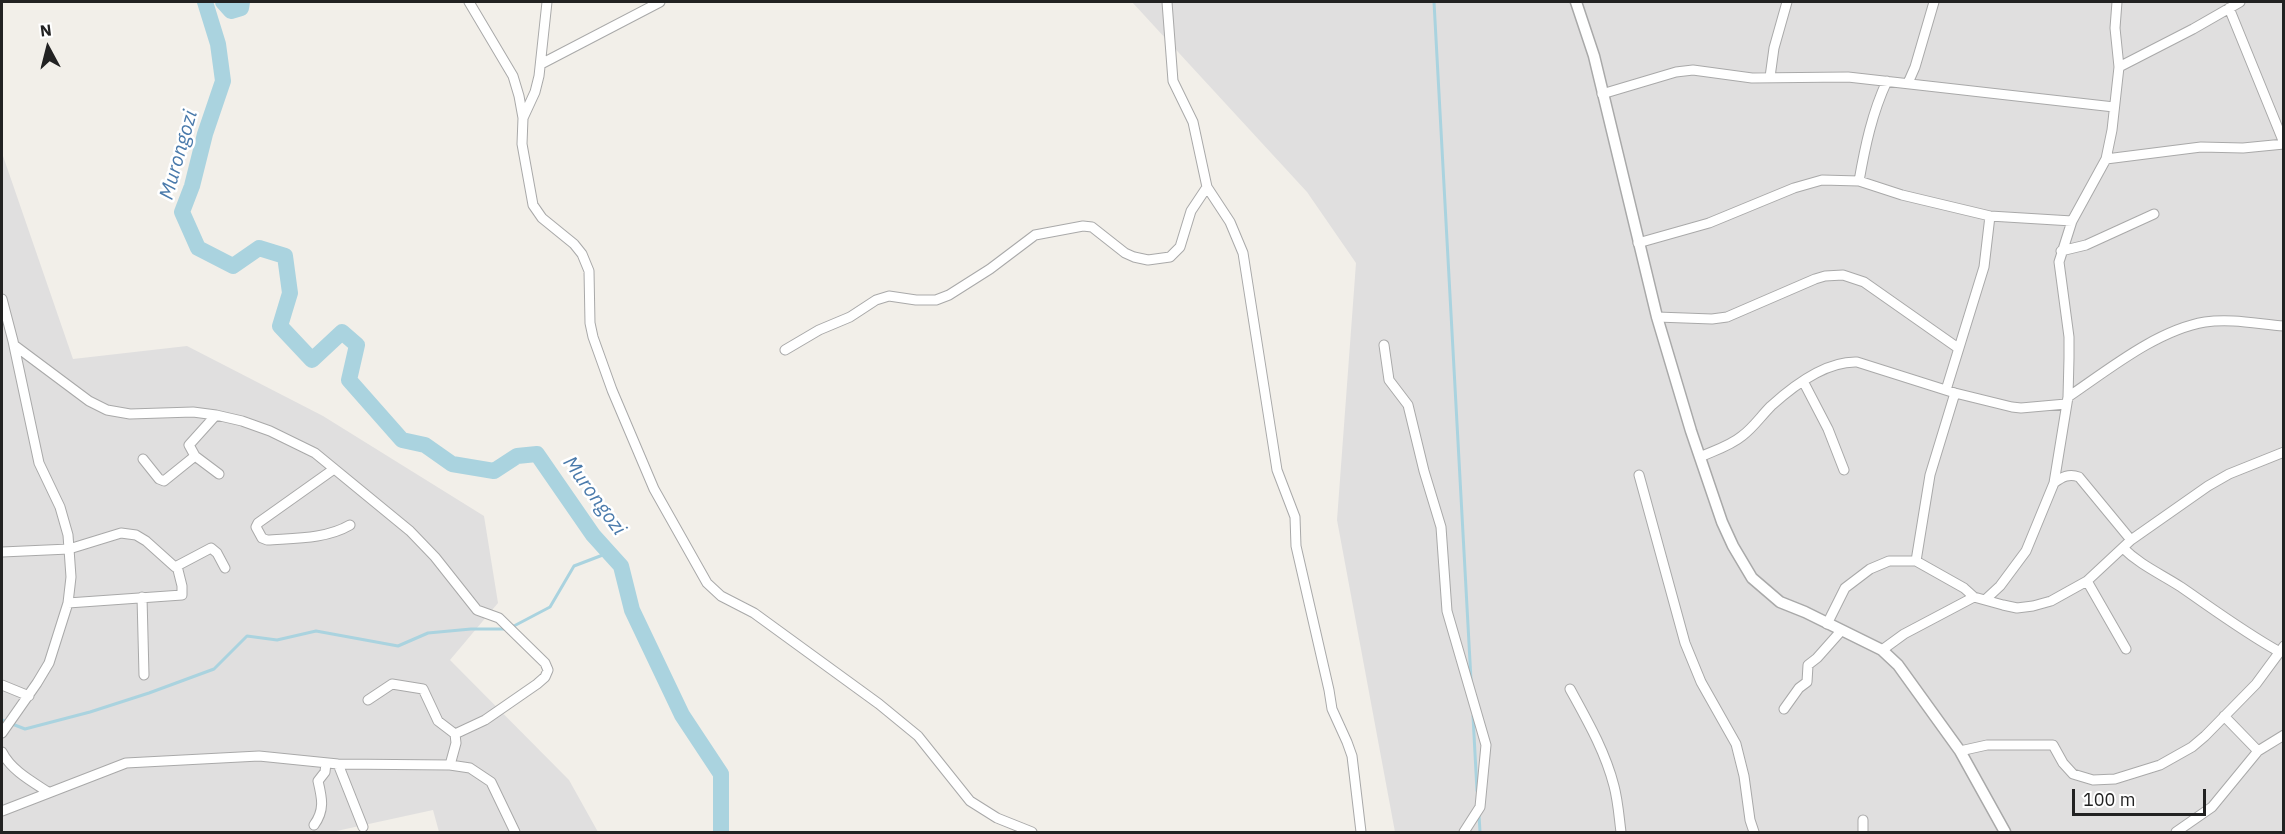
<!DOCTYPE html>
<style>
body{margin:0}
#map{position:relative;width:2285px;height:834px;overflow:hidden;background:#f2efe9;font-family:"IBM Plex Sans",sans-serif}
canvas{display:block}
.frame{position:absolute;inset:0;border:3px solid #222;pointer-events:none}
.north{position:absolute;left:18px;top:18px;width:60px;height:60px;-webkit-text-stroke:4px #fff;paint-order:stroke;rotate:353deg;font-size:16px;font-weight:700;line-height:24px;text-align:center;color:#222}
.north::after{content:'';display:block;margin:auto;width:21px;height:27px;background:#222;clip-path:polygon(50% 0,100% 100%,50% 72%,0 100%)}
.scale{position:absolute;left:2072px;top:789px;width:134px;height:27px;box-sizing:border-box;border:3px solid #222;border-top:0;padding-left:8px;font-size:18px;line-height:21px;white-space:nowrap;color:#222;-webkit-text-stroke:4px #fff;paint-order:stroke}
</style>
<div id="map">
<canvas width="2285" height="834"></canvas>
<div class="frame"></div>
<div class="north">N</div>
<div class="scale">100 m</div>
</div>
<script>
const g = document.querySelector('canvas').getContext('2d');
g.lineJoin = 'round';
function paint(path, color) { g.fillStyle = color; g.fill(path, 'evenodd'); }
function strokePath(path, color, width, dash) { g.strokeStyle = color; g.lineWidth = width; g.lineCap = dash ? 'butt' : 'round'; g.setLineDash(dash || []); g.stroke(path); }
function label(font, color, halo, rows, align = 'center') {
  g.font = font + ' "IBM Plex Sans",sans-serif'; g.lineWidth = 5; g.setLineDash([]); g.textBaseline = 'middle'; g.strokeStyle = halo; g.fillStyle = color; for (const [text, x, y, turn = 0] of rows) {
    g.save(); g.translate(x, y); g.rotate((+turn || 0) * Math.PI / 180); g.textAlign = isNaN(turn) ? turn : align; if (halo) g.strokeText(text, 0, 0); g.fillText(text, 0, 0); g.restore();
  }
}
paint(new Path2D(`
 M 1132,2 L 2283,2 L 2283,832 L 1395,832 L 1337,520 L 1356,263 L 1307,192 Z
 M 2,153 L 73,359 L 187,346 L 323,416 L 484,516 L 498,603 L 450,660 L 569,780 L 598,832 L 439,832 L 433,810 L 332,832 L 2,832 Z`), '#e0dfdf');
strokePath(new Path2D(`
 M 1434,2 L 1471,680
 M 512,627 L 550,607 L 574,566 L 608,553
 M 1473,716 L 1477,791
 M 2,720 L 25,729 L 90,712 L 149,693 L 214,669 L 247,636 L 277,640 L 316,631 L 398,646 L 428,633 L 471,629 L 506,629
 M 1479,815 L 1480,832`), '#aad3df', 3);
strokePath(new Path2D(`
 M 205,2 L 218,44 L 223,81 L 205,134 L 192,186 L 182,212 L 198,248 L 233,266 L 259,248 L 285,256 L 290,293 L 280,326 L 312,360 L 342,332 L 357,345 L 349,380 L 402,440 L 425,445 L 452,464 L 494,471 L 517,456 L 537,454 L 593,535 L 621,566 L 632,610 L 682,715 L 721,774 L 721,832
 M 223,2 L 231,11 L 241,8 L 242,2`), '#aad3df', 16);
const minor = new Path2D(`
 M 469,2 L 513,76 L 519,96 L 523,118 L 522,144 L 533,205 L 542,218 L 574,244 L 582,254 L 589,271 L 590,323 L 593,337 L 612,390 L 654,489 L 707,583 L 721,596 L 754,613 L 879,704 L 918,736 L 970,801 L 997,818 L 1032,832
 M 1167,2 L 1173,81 L 1193,122 L 1207,187 L 1230,222 L 1243,253 L 1277,470 L 1295,517 L 1296,546 L 1329,690 L 1332,709 L 1347,742 L 1352,756 L 1361,832
 M 2229,8 L 2284,143
 M 541,64 L 660,2
 M 2119,67 L 2193,29 L 2240,2
 M 1770,77 L 1774,48 L 1787,2
 M 1908,83 L 1915,67 L 1934,2
 M 1602,94 L 1676,72 L 1693,70 L 1752,78 L 1848,77 L 2114,107
 M 523,118 L 535,92 L 539,76 L 547,2
 M 2106,159 L 2201,147 L 2243,148 L 2284,144
 M 1859,181 C 1865,147 1872,113 1887,81
 M 1638,243 L 1709,223 L 1794,188 L 1822,180 L 1859,181 L 1902,195 L 1990,216 L 2072,221
 M 2061,251 L 2086,245 L 2154,214
 M 2,299 L 13,341 L 39,463 L 60,507 L 68,535 L 71,577 L 68,603 L 49,663 L 37,683 L 2,733
 M 1657,317 L 1712,319 L 1727,317 L 1815,279 L 1825,276 L 1843,275 L 1864,282 L 1958,348
 M 14,345 L 89,401 L 107,410 L 130,414 L 193,412 L 216,415 L 242,421 L 270,431 L 315,453 L 410,531 L 435,557 L 477,610 L 499,618 L 545,663 L 548,670 L 545,677 L 537,684 L 485,720 L 455,734 L 456,743 L 450,765
 M 1384,345 L 1389,380 L 1408,405 L 1424,471 L 1441,527 L 1447,611 L 1486,745 L 1480,807 L 1464,832
 M 785,350 L 819,330 L 850,317 L 876,300 L 889,296 L 916,300 L 936,300 L 949,295 L 990,269 L 1035,235 L 1083,226 L 1092,227 L 1125,253 L 1134,257 L 1148,260 L 1170,257 L 1180,247 L 1191,211 L 1207,187
 M 1803,381 L 1828,429 L 1844,470
 M 1946,390 L 1984,267 L 1990,216
 M 2068,397 C 2108,370 2157,330 2205,322 C 2231,318 2258,324 2284,326
 M 216,415 L 189,445 L 195,456 L 219,474
 M 1700,457 C 1713,451 1730,446 1742,436 C 1753,428 1761,416 1771,406 C 1793,386 1826,361 1857,362 L 1955,393 L 2012,407 L 2021,408 L 2066,404
 M 143,459 L 159,479 L 164,481 L 195,456
 M 334,469 L 258,523 L 256,527 L 262,538 L 267,540 C 295,538 326,539 350,525
 M 1639,475 L 1685,643 L 1701,682 L 1736,744 L 1744,776 L 1750,820 L 1754,832
 M 2054,483 C 2062,477 2069,473 2079,477 L 2131,540
 M 2123,548 C 2140,565 2161,574 2181,587 C 2213,609 2244,632 2278,651
 M 2,552 L 69,549 L 121,533 L 136,535 L 146,541 L 175,567 L 211,548 L 217,553 L 225,568
 M 1916,561 L 1930,475 L 1955,393
 M 2087,581 L 2126,649
 M 142,597 L 144,675
 M 1986,599 L 2000,586 L 2026,551 L 2054,483 L 2068,397 L 2069,358 L 2069,337 L 2059,262 L 2072,221 L 2106,159 L 2112,130 L 2119,67 L 2115,28 L 2117,2
 M 68,603 L 182,595 L 182,586 L 177,566
 M 1827,624 L 1845,588 L 1870,569 L 1889,561 L 1916,561 L 1964,588 L 1974,597 L 2003,605 L 2017,608 L 2033,606 L 2051,601 L 2087,581 L 2131,540 L 2208,486 L 2229,474 L 2284,452
 M 1882,650 L 1904,634 L 1974,597
 M 2,685 L 29,696
 M 1570,689 C 1587,720 1605,751 1614,786 C 1618,801 1619,817 1621,832
 M 368,700 L 392,684 L 423,689 L 438,721 L 455,734
 M 1784,709 L 1799,688 L 1807,682 L 1808,665 L 1817,658 L 1841,631
 M 2224,716 L 2258,751
 M 1960,751 L 1987,745 L 2053,745 L 2063,763 L 2073,774 L 2093,780 L 2115,779 L 2160,765 L 2192,747 L 2205,736 L 2256,684 L 2284,646
 M 2,752 C 11,770 31,781 48,792
 M 338,764 L 363,827
 M 2,811 L 126,763 L 259,756 L 338,764 L 450,765 L 470,768 L 491,782 L 515,832
 M 314,825 C 325,810 322,798 318,781 L 325,772 L 326,763
 M 1863,832 L 1863,820
 M 2176,832 L 2212,807 L 2258,751 L 2284,735`);
const tertiary = new Path2D(`
 M 1576,2 L 1594,56 L 1657,317 L 1691,431 L 1722,522 L 1733,546 L 1752,578 L 1780,602 L 1805,612 L 1882,650 L 1898,665 L 1960,751 L 2005,832`);
strokePath(minor, '#a9a9a9', 11);
strokePath(tertiary, '#a9a9a9', 13);
strokePath(minor, '#fff', 9);
strokePath(tertiary, '#fff', 10);
label('italic 20px', '#4a7aab', '#fff', [
 ["Murongozi",179,155,-74],
 ["Murongozi",594,496,54]
]);
</script>
